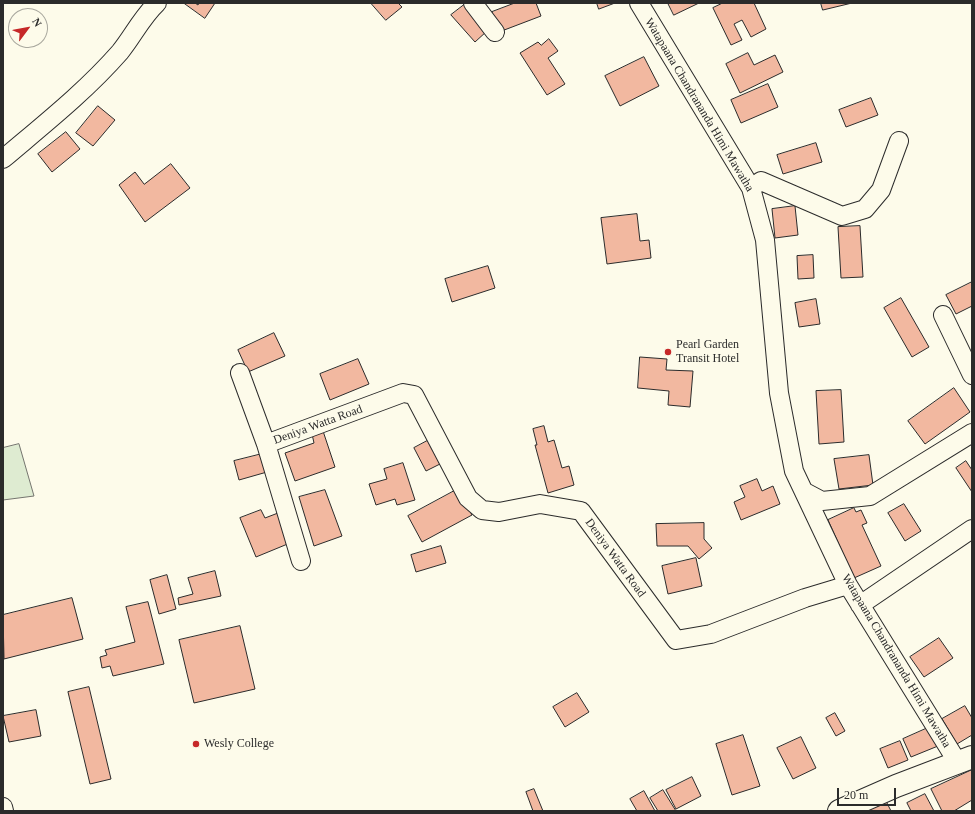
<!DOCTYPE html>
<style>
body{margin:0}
#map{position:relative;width:975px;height:814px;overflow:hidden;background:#fdfbea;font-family:Georgia,serif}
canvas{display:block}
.frame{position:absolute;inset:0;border:4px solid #2b2b2b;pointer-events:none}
.north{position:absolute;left:8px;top:8px;width:40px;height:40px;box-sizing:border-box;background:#fdfbea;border:1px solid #a9a89e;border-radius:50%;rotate:58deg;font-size:11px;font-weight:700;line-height:16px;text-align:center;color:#2b2b2b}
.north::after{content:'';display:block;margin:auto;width:14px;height:18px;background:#c62828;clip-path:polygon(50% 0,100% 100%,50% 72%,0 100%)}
.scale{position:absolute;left:837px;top:788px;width:59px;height:18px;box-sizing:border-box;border:2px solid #2b2b2b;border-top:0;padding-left:5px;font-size:12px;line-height:14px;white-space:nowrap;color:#2b2b2b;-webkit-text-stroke:3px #fdfbea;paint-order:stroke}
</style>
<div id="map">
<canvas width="975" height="814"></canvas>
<div class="frame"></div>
<div class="north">N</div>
<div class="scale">20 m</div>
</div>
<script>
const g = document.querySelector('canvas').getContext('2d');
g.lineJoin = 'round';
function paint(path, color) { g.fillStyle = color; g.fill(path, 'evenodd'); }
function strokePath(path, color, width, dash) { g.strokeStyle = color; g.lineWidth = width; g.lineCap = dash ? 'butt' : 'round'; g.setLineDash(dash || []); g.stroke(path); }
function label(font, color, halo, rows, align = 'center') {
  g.font = font + ' Georgia,serif'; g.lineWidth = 3; g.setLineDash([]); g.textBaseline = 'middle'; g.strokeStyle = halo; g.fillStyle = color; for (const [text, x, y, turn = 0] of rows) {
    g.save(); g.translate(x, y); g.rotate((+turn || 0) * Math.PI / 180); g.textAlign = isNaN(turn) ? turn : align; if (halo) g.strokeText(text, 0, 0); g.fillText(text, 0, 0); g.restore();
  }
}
const green = new Path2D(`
 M 19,444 L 34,496 L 3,500 L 3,448 Z`);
paint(green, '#deebd1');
strokePath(green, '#74746e', 1);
const building = new Path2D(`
 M 184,3 L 195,3 L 198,5 L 199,3 L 215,3 L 205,18 Z
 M 371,3 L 398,3 L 402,7 L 386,20 Z
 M 515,3 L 536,3 L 541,16 L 499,32 L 492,12 Z
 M 597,3 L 615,3 L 599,9 Z
 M 668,3 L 699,3 L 674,15 Z
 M 723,3 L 754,3 L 766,29 L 751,37 L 742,20 L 734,24 L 742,40 L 731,45 L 713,8 Z
 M 821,3 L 852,3 L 823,10 Z
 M 464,5 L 487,31 L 475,42 L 451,15 Z
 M 549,39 L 558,51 L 548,58 L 565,84 L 547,95 L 520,53 L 538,42 L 541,45 Z
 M 748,53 L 754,65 L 775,55 L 783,72 L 740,93 L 726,64 Z
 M 644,57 L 659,86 L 620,106 L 605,76 Z
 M 768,84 L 778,107 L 741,123 L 731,100 Z
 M 871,98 L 878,115 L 846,127 L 839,110 Z
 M 98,106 L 115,120 L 93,146 L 76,133 Z
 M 66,132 L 80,149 L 52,172 L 38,154 Z
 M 816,143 L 822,162 L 783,174 L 777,155 Z
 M 171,164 L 190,188 L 145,222 L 119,185 L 135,172 L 144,184 Z
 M 795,206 L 798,235 L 775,238 L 772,209 Z
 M 637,214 L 640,241 L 649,240 L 651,258 L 607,264 L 601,218 Z
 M 860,226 L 863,277 L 841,278 L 838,227 Z
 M 813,255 L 814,278 L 798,279 L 797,256 Z
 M 488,266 L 495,288 L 452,302 L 445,279 Z
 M 972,282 L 972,306 L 956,314 L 946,295 Z
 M 901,298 L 929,347 L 912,357 L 884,308 Z
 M 816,299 L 820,324 L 799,327 L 795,303 Z
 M 274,333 L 285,356 L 248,372 L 238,350 Z
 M 640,357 L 667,359 L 666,370 L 693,371 L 690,407 L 668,405 L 669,391 L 638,388 Z
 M 358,359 L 369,384 L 330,400 L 320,374 Z
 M 954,388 L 970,412 L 925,444 L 908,421 Z
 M 841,390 L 844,442 L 819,444 L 816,391 Z
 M 544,426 L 548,442 L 554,440 L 562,468 L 569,466 L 574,485 L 548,493 L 535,445 L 537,445 L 533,429 Z
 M 323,431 L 335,467 L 295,481 L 285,453 L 314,443 L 312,434 Z
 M 429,440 L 442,463 L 426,471 L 414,448 Z
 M 262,454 L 267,472 L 239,480 L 234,461 Z
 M 869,455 L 873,485 L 839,489 L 834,459 Z
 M 966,461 L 972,470 L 972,492 L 956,468 Z
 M 403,463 L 415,500 L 397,505 L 395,499 L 376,505 L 369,484 L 387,479 L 384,469 Z
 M 757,479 L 762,491 L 773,486 L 780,504 L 741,520 L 734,502 L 745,497 L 740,486 Z
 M 458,489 L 472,515 L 422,542 L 408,516 Z
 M 325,490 L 342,536 L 314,546 L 299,497 Z
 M 904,504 L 921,531 L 905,541 L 888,513 Z
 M 854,508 L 856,512 L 861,510 L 867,523 L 862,525 L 881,566 L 854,578 L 828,520 Z
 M 261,510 L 265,518 L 278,513 L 290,543 L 256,557 L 240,518 Z
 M 704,523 L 704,539 L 712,548 L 699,559 L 688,546 L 657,546 L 656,524 Z
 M 441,546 L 446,563 L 416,572 L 411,555 Z
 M 696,558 L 702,586 L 668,594 L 662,566 Z
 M 215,571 L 221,596 L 179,605 L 178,598 L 193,594 L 188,578 Z
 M 167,575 L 176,609 L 159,614 L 150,580 Z
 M 72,598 L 83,639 L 4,659 L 3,615 Z
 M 148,602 L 164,664 L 113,676 L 110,666 L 102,668 L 100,657 L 107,655 L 105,650 L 135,642 L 126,607 Z
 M 240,626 L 255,689 L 194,703 L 179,640 Z
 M 939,638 L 953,658 L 924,677 L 910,657 Z
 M 89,687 L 111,779 L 90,784 L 68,692 Z
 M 577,693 L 589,712 L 565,727 L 553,707 Z
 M 965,706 L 972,718 L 972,735 L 957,744 L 942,719 Z
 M 36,710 L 41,736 L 9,742 L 3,716 Z
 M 835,713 L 845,731 L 836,736 L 826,718 Z
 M 930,727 L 938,746 L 911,757 L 903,739 Z
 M 743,735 L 760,786 L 732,795 L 716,744 Z
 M 801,737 L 816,768 L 793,779 L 777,748 Z
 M 900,741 L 908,760 L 888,768 L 880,749 Z
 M 972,770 L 972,800 L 954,811 L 942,811 L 931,789 Z
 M 692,777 L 701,796 L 676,809 L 666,790 Z
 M 534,789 L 543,811 L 533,811 L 526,792 Z
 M 663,790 L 676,811 L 658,811 L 650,798 Z
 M 644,791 L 655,811 L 637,811 L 630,799 Z
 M 925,794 L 934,811 L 911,811 L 907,803 Z
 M 886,801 L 891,811 L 867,811 Z`);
paint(building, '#f2b8a0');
strokePath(building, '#2b2b2b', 1);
const street = new Path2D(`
 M 473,3 L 495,32
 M 639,3 L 751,188 L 765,240 L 779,393 L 794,471 L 848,585 L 958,763
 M 3,159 C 43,125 85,92 120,52 C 133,36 142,17 157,3
 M 751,188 L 761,181 L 842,216 L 865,209 L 881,190 L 899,141
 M 943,315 L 972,375
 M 240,373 L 266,444 L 301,561
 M 266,444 L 403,393 L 414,395 L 468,498 L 482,510 L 499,512 L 540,504 L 581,511 L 676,640 L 711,634 L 805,598 L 848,585
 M 805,492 L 822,501 L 870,496 L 972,433
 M 860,605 L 972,529
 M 3,807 L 4,811`);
const secondary = new Path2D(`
 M 839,811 L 896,786 L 972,757`);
strokePath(street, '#2b2b2b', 20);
strokePath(secondary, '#2b2b2b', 24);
strokePath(street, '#fdfbea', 18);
strokePath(secondary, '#fdfbea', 22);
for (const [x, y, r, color] of [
 [668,352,4,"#c62828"],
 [196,744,4,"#c62828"]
]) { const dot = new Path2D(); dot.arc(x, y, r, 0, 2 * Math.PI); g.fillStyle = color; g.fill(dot); strokePath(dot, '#fdfbea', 1.5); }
label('12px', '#2b2b2b', '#fdfbea', [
 ["Watapaana Chandrananda Himi Mawatha",699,105,59],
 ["Deniya Watta Road",318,425,-20],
 ["Deniya Watta Road",615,558,54],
 ["Watapaana Chandrananda Himi Mawatha",896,661,59]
]);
label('12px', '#2b2b2b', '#fdfbea', [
 ["Pearl Garden",676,345],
 ["Transit Hotel",676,359],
 ["Wesly College",204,744]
], 'left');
</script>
